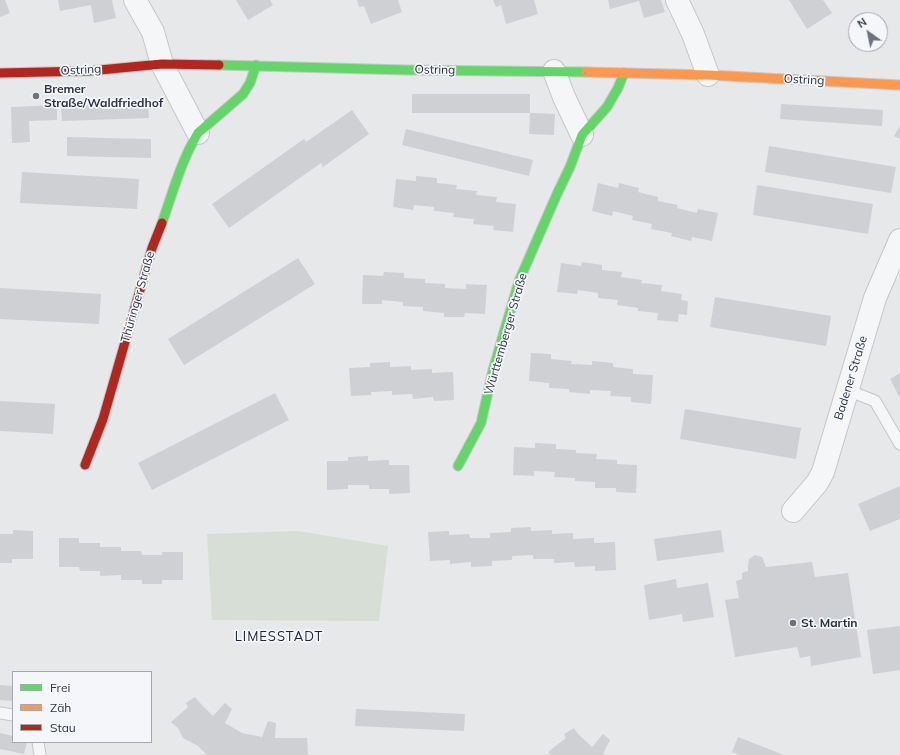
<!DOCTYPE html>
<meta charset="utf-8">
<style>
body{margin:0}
#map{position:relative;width:900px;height:755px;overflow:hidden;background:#e6e8ea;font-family:Mulish,sans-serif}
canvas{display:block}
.legend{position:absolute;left:12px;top:671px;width:140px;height:72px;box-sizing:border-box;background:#f4f6f9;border:1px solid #a4a8b1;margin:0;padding:5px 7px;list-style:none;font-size:12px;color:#2b3445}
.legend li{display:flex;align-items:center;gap:8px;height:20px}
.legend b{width:20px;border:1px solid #a4a8b1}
.north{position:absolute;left:848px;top:12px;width:40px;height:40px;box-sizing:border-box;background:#f4f6f9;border:1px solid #a4a8b1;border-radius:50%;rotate:327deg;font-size:11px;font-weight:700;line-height:16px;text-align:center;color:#2b3445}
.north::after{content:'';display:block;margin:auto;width:14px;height:18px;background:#6c737f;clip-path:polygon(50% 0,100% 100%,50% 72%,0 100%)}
</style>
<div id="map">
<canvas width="900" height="755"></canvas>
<ul class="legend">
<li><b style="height:5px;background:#63d668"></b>Frei</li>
<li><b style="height:5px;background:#ff974d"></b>Zäh</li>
<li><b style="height:5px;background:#b3261e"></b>Stau</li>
</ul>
<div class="north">N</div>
</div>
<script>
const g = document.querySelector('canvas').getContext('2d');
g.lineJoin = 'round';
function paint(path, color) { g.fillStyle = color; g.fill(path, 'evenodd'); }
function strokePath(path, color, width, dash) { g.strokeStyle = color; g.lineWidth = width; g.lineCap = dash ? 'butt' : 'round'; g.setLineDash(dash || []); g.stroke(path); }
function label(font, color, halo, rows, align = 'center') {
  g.font = font + ' Mulish,sans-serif'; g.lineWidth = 3.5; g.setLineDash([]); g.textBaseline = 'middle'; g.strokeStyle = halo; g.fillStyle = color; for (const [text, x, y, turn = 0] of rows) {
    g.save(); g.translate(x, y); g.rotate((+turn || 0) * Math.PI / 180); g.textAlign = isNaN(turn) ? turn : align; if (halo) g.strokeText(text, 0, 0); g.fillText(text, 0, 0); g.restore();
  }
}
paint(new Path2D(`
 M 298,531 L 388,546 L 379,621 L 212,620 L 207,534 Z`), '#d6ded6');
paint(new Path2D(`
 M 0,0 L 5,0 L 10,13 L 0,17 Z
 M 58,0 L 112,0 L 116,18 L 94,23 L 91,5 L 60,11 Z
 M 236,0 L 270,0 L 273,5 L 248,20 Z
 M 357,0 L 398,0 L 402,12 L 371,24 L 364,6 L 359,7 Z
 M 493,0 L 534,0 L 538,14 L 506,24 L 501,5 L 496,7 Z
 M 608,0 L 661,0 L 665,12 L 644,18 L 639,1 L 610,9 Z
 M 789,0 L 823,0 L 832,13 L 807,29 Z
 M 412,94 L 530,94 L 530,113 L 412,113 Z
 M 148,103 L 149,118 L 62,121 L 61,106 Z
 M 781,104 L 883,110 L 882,126 L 780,119 Z
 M 57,105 L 57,120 L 29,121 L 30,142 L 12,143 L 11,107 Z
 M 352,110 L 369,134 L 323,167 L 321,163 L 229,228 L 212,204 L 304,139 L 306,142 Z
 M 530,113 L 555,114 L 554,135 L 529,134 Z
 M 900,126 L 900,139 L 894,136 Z
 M 406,129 L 533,160 L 529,176 L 402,145 Z
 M 67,137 L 151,139 L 151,158 L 67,156 Z
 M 769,146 L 896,167 L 891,193 L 765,172 Z
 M 22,172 L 139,179 L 137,209 L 20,203 Z
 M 416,176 L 437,178 L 437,183 L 457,185 L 456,189 L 477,191 L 476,195 L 497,197 L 496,202 L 516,204 L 513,232 L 493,230 L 494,226 L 473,224 L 474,219 L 453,217 L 454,213 L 434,211 L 434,207 L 414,205 L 413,210 L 393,207 L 396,179 L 416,181 Z
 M 598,183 L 618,188 L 619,183 L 639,188 L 638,192 L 658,197 L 658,201 L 678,205 L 677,208 L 697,213 L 698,209 L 718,213 L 712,241 L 692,237 L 691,241 L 671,236 L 672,233 L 651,229 L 652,224 L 632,220 L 633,216 L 613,211 L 612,216 L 592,211 Z
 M 757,185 L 873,204 L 868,234 L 753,215 Z
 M 298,258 L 315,284 L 184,365 L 168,339 Z
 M 582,262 L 602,265 L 602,270 L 622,272 L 621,277 L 642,280 L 641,283 L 662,285 L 661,291 L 682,294 L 681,300 L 688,301 L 687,315 L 679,314 L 678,322 L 657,320 L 658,313 L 638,311 L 638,308 L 617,305 L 618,300 L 598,298 L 598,293 L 578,290 L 577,294 L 557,292 L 561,263 L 581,266 Z
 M 384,272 L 404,273 L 404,278 L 425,279 L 425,283 L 445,284 L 445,288 L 466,289 L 466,284 L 487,285 L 485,314 L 465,313 L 464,317 L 444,317 L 444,313 L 423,311 L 423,307 L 403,306 L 403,302 L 382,300 L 382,304 L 362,304 L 363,275 L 383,276 Z
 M 0,288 L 101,294 L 99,324 L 0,319 Z
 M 715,297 L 831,316 L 826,346 L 710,327 Z
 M 531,353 L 551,354 L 551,359 L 572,361 L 571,364 L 592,365 L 592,361 L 613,363 L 613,367 L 633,369 L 633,374 L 653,375 L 651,404 L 631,402 L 631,397 L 610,396 L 611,391 L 590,390 L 590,394 L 569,392 L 569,389 L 549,388 L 549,383 L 529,381 Z
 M 390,362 L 390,367 L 411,366 L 411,370 L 432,369 L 432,373 L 453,372 L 454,400 L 434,401 L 433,397 L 413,399 L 412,394 L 392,395 L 392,391 L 371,392 L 371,395 L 351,396 L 349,368 L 370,367 L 370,363 Z
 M 900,373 L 900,398 L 890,379 Z
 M 275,393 L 289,420 L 152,490 L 138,463 Z
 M 0,401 L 55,404 L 53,434 L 0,431 Z
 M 685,409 L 801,428 L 796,459 L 680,439 Z
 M 535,443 L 556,444 L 556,449 L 576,450 L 576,453 L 597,454 L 596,459 L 617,460 L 617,464 L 637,465 L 636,493 L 616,492 L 616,488 L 595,488 L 595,482 L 575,481 L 575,478 L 554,477 L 555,472 L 534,471 L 534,476 L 513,475 L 514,447 L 535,448 Z
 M 368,456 L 368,461 L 389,460 L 389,465 L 409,465 L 410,493 L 389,494 L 389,489 L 369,489 L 369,485 L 348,485 L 348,489 L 327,490 L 327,461 L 348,461 L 348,457 Z
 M 900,486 L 900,519 L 870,531 L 858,504 Z
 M 531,527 L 531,531 L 552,530 L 552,534 L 573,533 L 573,539 L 594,538 L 594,543 L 615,542 L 616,570 L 595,571 L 595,566 L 575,567 L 574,562 L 554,563 L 554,559 L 533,559 L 533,555 L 512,556 L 512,560 L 492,561 L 492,566 L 471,567 L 471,562 L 450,564 L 450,560 L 430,561 L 428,532 L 449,531 L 449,535 L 469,534 L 470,538 L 490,538 L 490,533 L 511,532 L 511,528 Z
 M 13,530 L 33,531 L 33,559 L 12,559 L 12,563 L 0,563 L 0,534 L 13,534 Z
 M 721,530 L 724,552 L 657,561 L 654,539 Z
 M 59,538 L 79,538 L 79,543 L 100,543 L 100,547 L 121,547 L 121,551 L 141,551 L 142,555 L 162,555 L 162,552 L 183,552 L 183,580 L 162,580 L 162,584 L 142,584 L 142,580 L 121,580 L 121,575 L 100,576 L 100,571 L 80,571 L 79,567 L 59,567 Z
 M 755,555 L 762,557 L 766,567 L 812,562 L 815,577 L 848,573 L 861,657 L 811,666 L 810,656 L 800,658 L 797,647 L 735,657 L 725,600 L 739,598 L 736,581 L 742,579 L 742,573 L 748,571 L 748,565 L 749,559 Z
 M 676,579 L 677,588 L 708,583 L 714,617 L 683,622 L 682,614 L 649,620 L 644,585 Z
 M 900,626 L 900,670 L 873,674 L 867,630 Z
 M 0,685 L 13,686 L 13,701 L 0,700 Z
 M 195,697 L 200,703 L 213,716 L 225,703 L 232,709 L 225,723 L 242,733 L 262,737 L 268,721 L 276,723 L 275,738 L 307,738 L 308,755 L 207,755 L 198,746 L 183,738 L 178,728 L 171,722 L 188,707 L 186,703 Z
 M 356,709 L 465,714 L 464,731 L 355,726 Z
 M 574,728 L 578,734 L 592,747 L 603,734 L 610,740 L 603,754 L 605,755 L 551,755 L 548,752 L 566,738 L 564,734 Z
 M 0,733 L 13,736 L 13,742 L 27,742 L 24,754 L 0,749 Z
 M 738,737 L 784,755 L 740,755 L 732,752 Z`), '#ced0d3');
const lane = new Path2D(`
 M 847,390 L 875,401 L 900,444
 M 0,713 L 13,715
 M 38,742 L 40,755`);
const street = new Path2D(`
 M 135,0 L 153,32 L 162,64 L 198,133
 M 677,0 L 693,34 L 708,75
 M 554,71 L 564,97 L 582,135
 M 793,511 L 817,483 L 823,472 L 875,298 L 900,240`);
const fast = new Path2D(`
 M 219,65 L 406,70 L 586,72
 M 162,223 C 173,192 181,161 198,133 L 243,94 L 250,83 L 256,65
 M 458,466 L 481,423 L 493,370 L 519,281 L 557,194 L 570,167 L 582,135 L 607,107 L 618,88 L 624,73`);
const slow = new Path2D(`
 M 586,72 L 708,75 L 900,85`);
const jam = new Path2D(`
 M 0,73 L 89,71 L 162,64 L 219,65
 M 85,465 L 103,419 L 152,248 L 162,223`);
strokePath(lane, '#c4c6c8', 13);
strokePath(street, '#c4c6c8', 24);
strokePath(fast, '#c4c6c8', 11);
strokePath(slow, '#c4c6c8', 11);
strokePath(jam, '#c4c6c8', 11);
strokePath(lane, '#f5f6f7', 11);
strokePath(street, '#f5f6f7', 22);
strokePath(fast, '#63d668', 9);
strokePath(slow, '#ff974d', 9);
strokePath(jam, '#b3261e', 9);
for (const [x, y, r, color] of [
 [36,96,4,"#6c737f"],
 [793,623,4,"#6c737f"]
]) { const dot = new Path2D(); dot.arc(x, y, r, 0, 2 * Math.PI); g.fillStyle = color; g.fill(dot); strokePath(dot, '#f4f6f9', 1.5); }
label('12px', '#2b3445', '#f4f6f9', [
 ["Ostring",81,70,-3],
 ["Ostring",435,70,1],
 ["Ostring",804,80,3],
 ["Thüringer Straße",138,297,-74],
 ["Württemberger Straße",506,334,-74],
 ["Badener Straße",851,378,-73]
]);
label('bold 12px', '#2b3445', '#f4f6f9', [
 ["Bremer",44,89],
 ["Straße/Waldfriedhof",44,103],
 ["St. Martin",801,623]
], 'left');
g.letterSpacing = '1px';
label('13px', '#1d2536', '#f4f6f9', [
 ["LIMESSTADT",279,637]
]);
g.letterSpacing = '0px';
</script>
